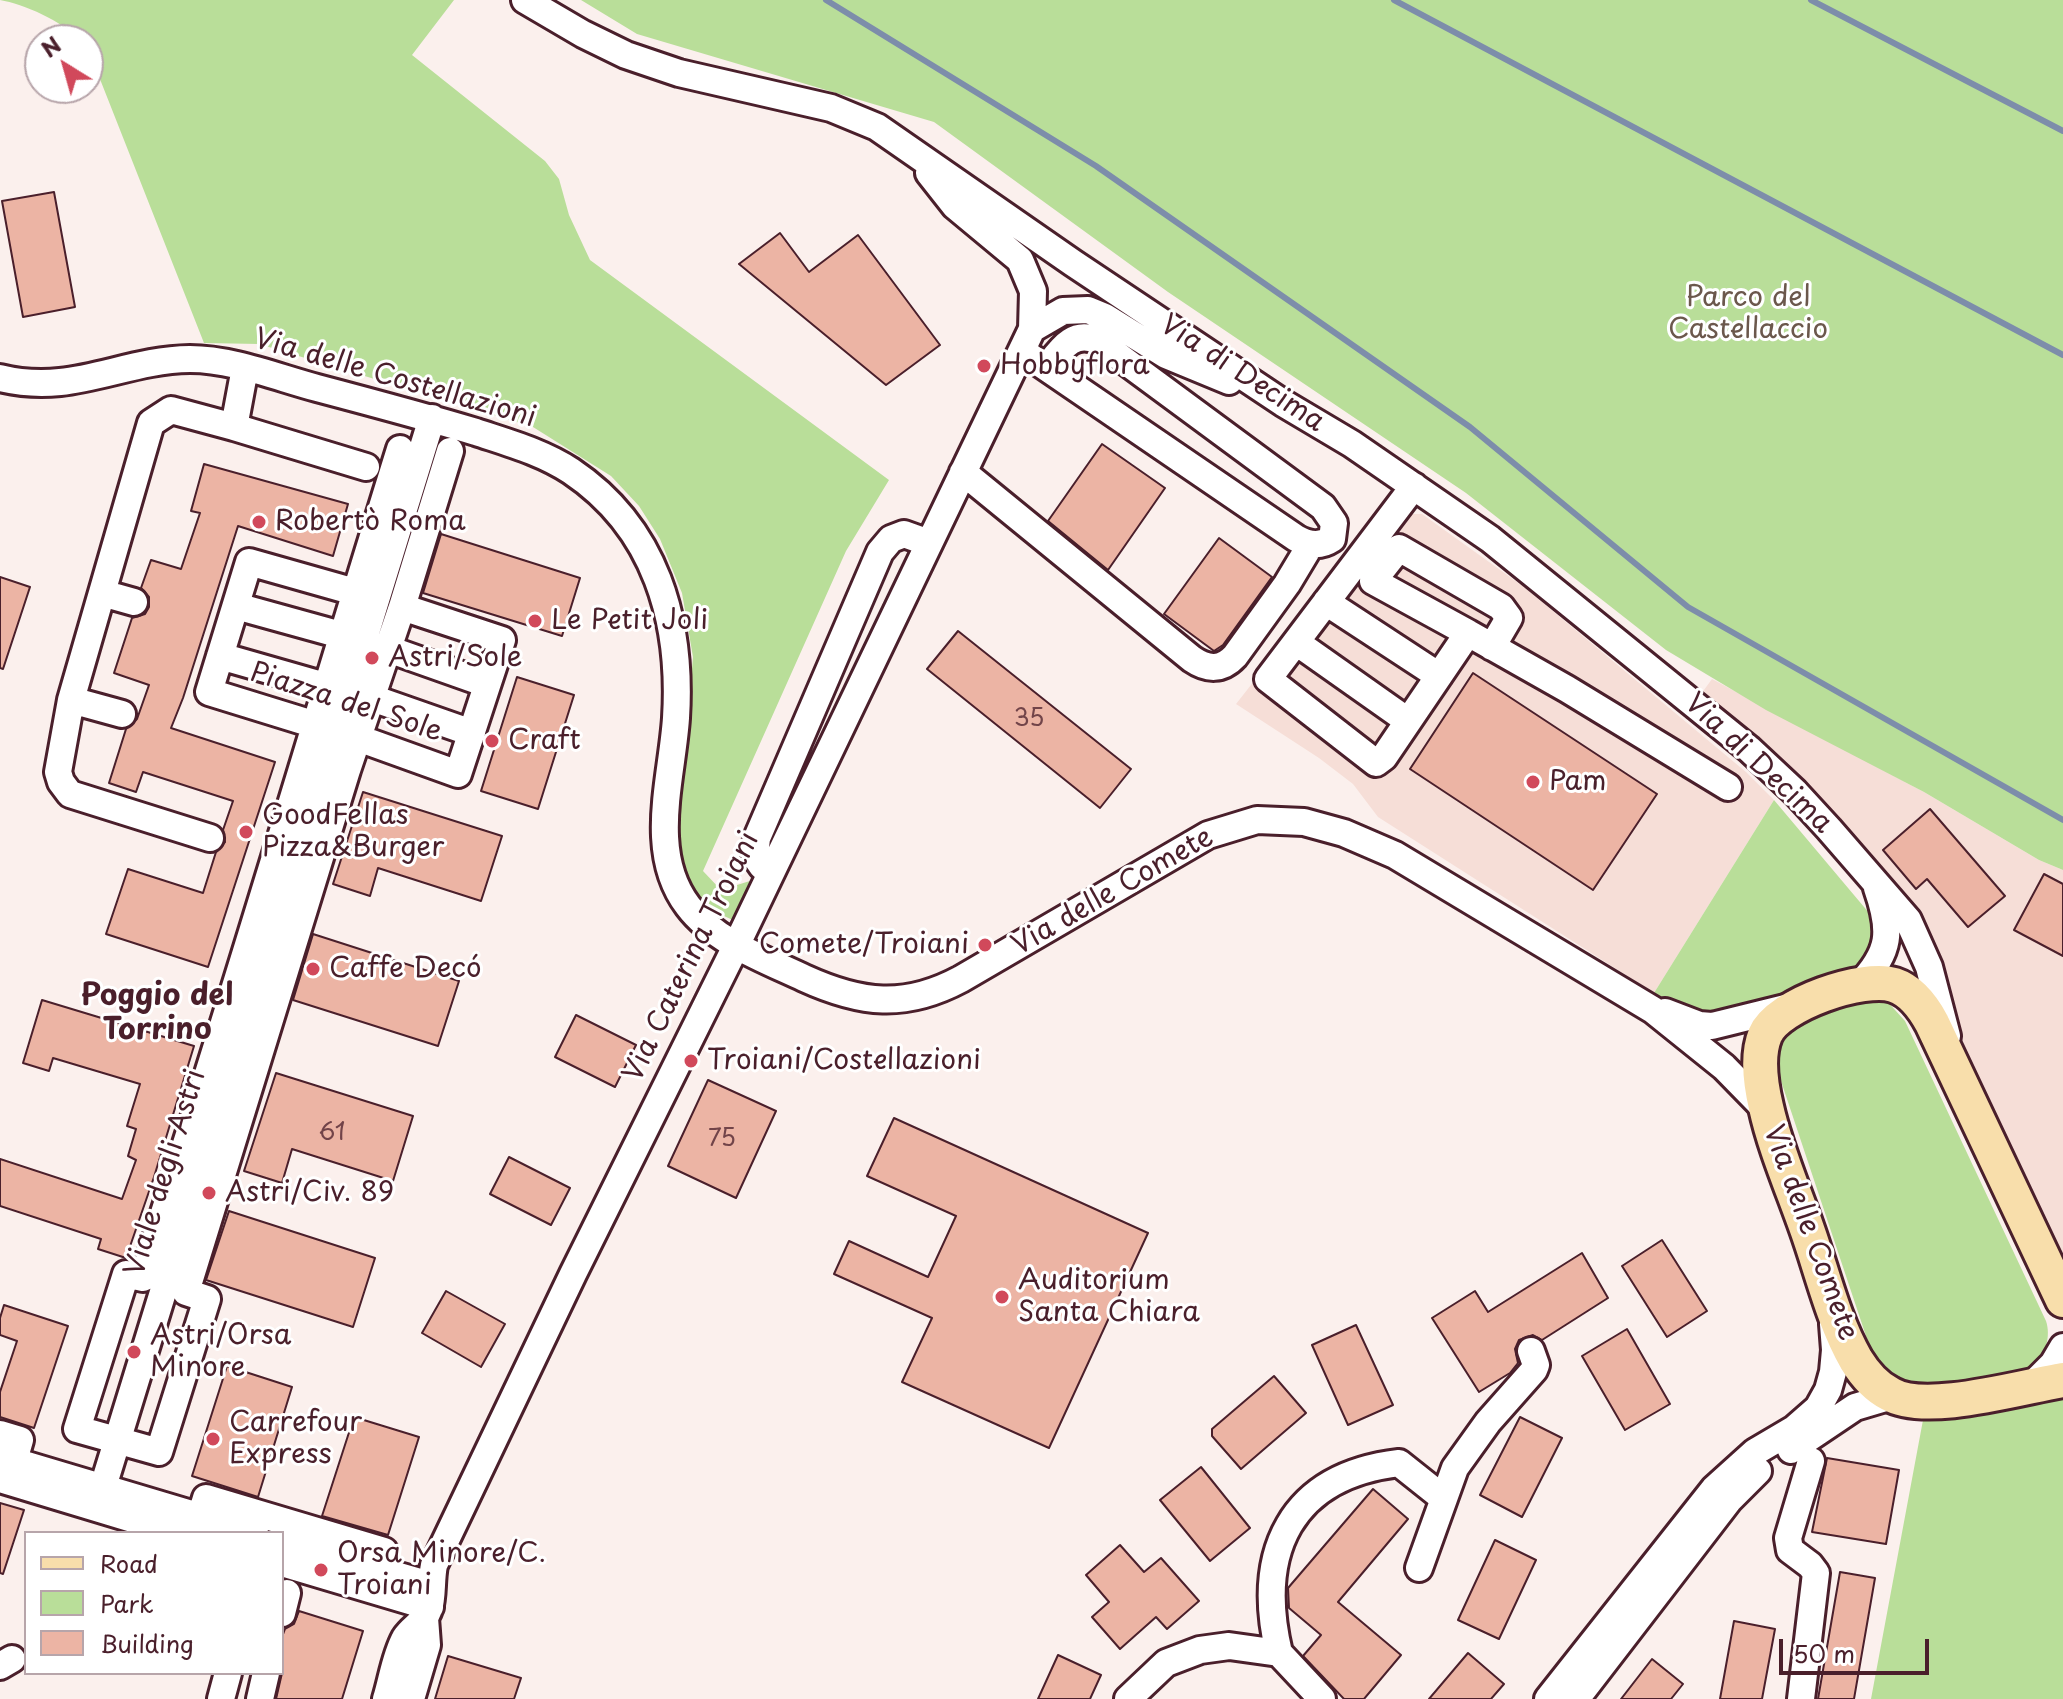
<!DOCTYPE html>
<meta charset="utf-8">
<style>
body{margin:0}
#map{position:relative;width:2063px;height:1699px;overflow:hidden;background:#fbf0ed;font-family:"Playpen Sans",sans-serif}
canvas{display:block}
.legend{position:absolute;left:24px;top:1531px;width:260px;height:144px;box-sizing:border-box;background:#fff;border:2px solid #b7a5aa;margin:0;padding:10px 14px;list-style:none;font-size:24px;color:#4a1f2b}
.legend li{display:flex;align-items:center;gap:16px;height:40px}
.legend b{width:40px;border:2px solid #b7a5aa}
.north{position:absolute;left:24px;top:24px;width:80px;height:80px;box-sizing:border-box;background:#fff;border:2px solid #b7a5aa;border-radius:50%;rotate:323deg;font-size:22px;font-weight:700;line-height:32px;text-align:center;color:#4a1f2b}
.north::after{content:'';display:block;margin:auto;width:28px;height:36px;background:#d1495b;clip-path:polygon(50% 0,100% 100%,50% 72%,0 100%)}
.scale{position:absolute;left:1779px;top:1639px;width:150px;height:36px;box-sizing:border-box;border:4px solid #4a1f2b;border-top:0;padding-left:10px;font-size:24px;line-height:28px;white-space:nowrap;color:#4a1f2b;-webkit-text-stroke:6px #fff;paint-order:stroke}
</style>
<div id="map">
<canvas width="2063" height="1699"></canvas>
<ul class="legend">
<li><b style="height:10px;background:#f8deab"></b>Road</li>
<li><b style="height:22px;background:#b9de99"></b>Park</li>
<li><b style="height:22px;background:#ecb4a4"></b>Building</li>
</ul>
<div class="north">N</div>
<div class="scale">50 m</div>
</div>
<script>
const g = document.querySelector('canvas').getContext('2d');
g.lineJoin = 'round';
function paint(path, color) { g.fillStyle = color; g.fill(path, 'evenodd'); }
function strokePath(path, color, width, dash) { g.strokeStyle = color; g.lineWidth = width; g.lineCap = dash ? 'butt' : 'round'; g.setLineDash(dash || []); g.stroke(path); }
function label(font, color, halo, rows, align = 'center') {
  g.font = font + ' "Playpen Sans",sans-serif'; g.lineWidth = 6; g.setLineDash([]); g.textBaseline = 'middle'; g.strokeStyle = halo; g.fillStyle = color; for (const [text, x, y, turn = 0] of rows) {
    g.save(); g.translate(x, y); g.rotate((+turn || 0) * Math.PI / 180); g.textAlign = isNaN(turn) ? turn : align; if (halo) g.strokeText(text, 0, 0); g.fillText(text, 0, 0); g.restore();
  }
}
paint(new Path2D(`
 M 1412,514 L 1422,514 L 1524,587 L 1746,772 L 1774,800 L 1654,993 L 1378,817 L 1353,784 L 1319,758 L 1236,704 L 1383,517 L 1403,527 Z
 M 1712,679 L 1924,792 L 2039,860 L 2063,870 L 2063,1258 L 1965,1048 L 1925,920 L 1880,865 L 1815,795 L 1778,758 L 1701,694 Z`), '#f6ded7');
paint(new Path2D(`
 M 0,0 L 454,0 L 412,55 L 545,161 L 559,179 L 569,215 L 590,260 L 889,480 L 846,551 L 703,871 L 721,890 L 753,880 L 735,921 L 700,905 L 676,852 L 693,657 L 682,593 L 660,539 L 639,506 L 611,476 L 533,427 L 259,344 L 204,343 L 96,69 L 88,57 L 88,40 L 77,40 C 64,21 23,4 0,0 Z
 M 581,0 L 2063,0 L 2063,870 L 2039,860 L 1924,792 L 1766,710 L 1666,650 L 1466,493 L 1168,292 L 934,122 L 637,34 Z
 M 1774,800 L 1875,920 L 1876,942 L 1869,960 L 1849,973 L 1731,1013 L 1686,1013 L 1654,993 Z
 M 1858,997 L 1886,1000 L 1905,1021 L 2046,1321 C 2051,1336 2046,1355 2033,1366 C 2013,1382 1930,1393 1907,1382 C 1890,1374 1876,1358 1868,1342 L 1776,1066 C 1781,1017 1819,1014 1858,997 Z
 M 2063,1393 L 2063,1699 L 1871,1699 L 1923,1420 Z`), '#b9de99');
strokePath(new Path2D(`
 M 826,0 L 1096,166 L 1470,427 L 1688,607 L 2063,820
 M 1394,0 L 2063,355
 M 1811,0 L 2063,131`), '#7d8daa', 6);
const building = new Path2D(`
 M 54,192 L 75,307 L 23,317 L 2,201 Z
 M 780,233 L 809,272 L 858,235 L 940,345 L 886,385 L 739,264 Z
 M 1102,444 L 1165,488 L 1108,570 L 1048,521 Z
 M 204,464 L 348,504 L 333,556 L 238,526 L 183,698 L 171,728 L 275,762 L 208,967 L 106,934 L 128,869 L 203,893 L 216,852 L 225,842 L 223,830 L 233,801 L 143,772 L 136,792 L 109,783 L 126,729 L 137,719 L 149,685 L 114,673 L 132,618 L 145,614 L 149,607 L 149,597 L 141,588 L 151,560 L 181,569 L 200,513 L 191,511 Z
 M 441,534 L 580,578 L 562,636 L 423,593 Z
 M 1219,538 L 1272,577 L 1223,645 L 1214,651 L 1164,614 Z
 M 0,577 L 30,587 L 3,669 L 0,668 Z
 M 958,631 L 1131,769 L 1100,808 L 927,669 Z
 M 1473,673 L 1657,794 L 1593,890 L 1410,769 Z
 M 517,677 L 574,695 L 538,809 L 481,791 Z
 M 363,792 L 502,836 L 481,901 L 378,868 L 370,896 L 333,884 Z
 M 1930,809 L 2005,896 L 1968,927 L 1927,879 L 1916,889 L 1883,850 Z
 M 2044,874 L 2063,884 L 2063,956 L 2014,930 Z
 M 313,934 L 459,981 L 438,1046 L 293,1000 Z
 M 42,1000 L 194,1046 L 154,1177 L 126,1258 L 98,1249 L 101,1239 L 0,1206 L 0,1159 L 122,1199 L 136,1160 L 128,1156 L 136,1129 L 127,1126 L 140,1084 L 53,1058 L 49,1071 L 23,1063 Z
 M 576,1015 L 636,1045 L 615,1087 L 555,1057 Z
 M 276,1073 L 413,1116 L 393,1181 L 292,1149 L 282,1183 L 244,1171 Z
 M 708,1080 L 776,1111 L 736,1198 L 668,1166 Z
 M 894,1118 L 1148,1233 L 1049,1448 L 902,1382 L 932,1318 L 834,1274 L 849,1241 L 928,1277 L 956,1216 L 867,1176 Z
 M 509,1157 L 570,1188 L 551,1225 L 490,1194 Z
 M 229,1211 L 375,1258 L 353,1327 L 206,1280 Z
 M 1662,1240 L 1707,1311 L 1667,1337 L 1622,1266 Z
 M 1582,1253 L 1608,1298 L 1542,1340 L 1533,1335 L 1519,1340 L 1515,1349 L 1518,1363 L 1510,1373 L 1479,1392 L 1432,1318 L 1475,1291 L 1488,1312 Z
 M 446,1291 L 505,1324 L 481,1367 L 422,1333 Z
 M 4,1305 L 68,1326 L 34,1428 L 0,1417 L 0,1392 L 17,1341 L 0,1335 L 0,1318 Z
 M 1356,1325 L 1393,1405 L 1348,1425 L 1312,1345 Z
 M 1627,1329 L 1670,1404 L 1625,1430 L 1582,1356 Z
 M 227,1366 L 292,1387 L 258,1497 L 192,1476 Z
 M 1274,1376 L 1306,1413 L 1241,1469 L 1212,1436 L 1212,1429 Z
 M 354,1417 L 419,1437 L 388,1535 L 322,1516 Z
 M 1520,1417 L 1562,1438 L 1522,1517 L 1480,1495 Z
 M 1827,1458 L 1899,1470 L 1886,1544 L 1812,1532 Z
 M 1201,1467 L 1250,1528 L 1210,1561 L 1160,1500 Z
 M 1373,1489 L 1408,1519 L 1338,1602 L 1401,1655 L 1364,1699 L 1344,1699 L 1303,1656 L 1321,1635 L 1289,1608 L 1288,1588 Z
 M 0,1503 L 24,1510 L 3,1574 L 0,1573 Z
 M 1495,1540 L 1536,1560 L 1499,1639 L 1458,1620 Z
 M 1120,1545 L 1144,1572 L 1161,1558 L 1199,1601 L 1167,1629 L 1156,1617 L 1120,1649 L 1092,1617 L 1109,1602 L 1086,1575 Z
 M 1840,1572 L 1875,1578 L 1854,1699 L 1818,1699 Z
 M 299,1611 L 363,1631 L 342,1699 L 276,1699 L 282,1673 L 282,1637 L 285,1629 L 294,1624 Z
 M 1734,1621 L 1775,1629 L 1762,1699 L 1720,1699 Z
 M 1468,1653 L 1504,1684 L 1491,1699 L 1429,1699 Z
 M 1058,1655 L 1101,1675 L 1090,1699 L 1038,1699 Z
 M 448,1656 L 521,1678 L 514,1699 L 435,1699 Z
 M 1652,1659 L 1683,1684 L 1671,1699 L 1621,1699 Z`);
paint(building, '#ecb4a4');
strokePath(building, '#4a1f2b', 2);
const minor = new Path2D(`
 M 525,0 L 583,34 L 626,55 L 679,73 L 831,108 L 877,127 L 1073,263 L 1283,403 L 1352,444 L 1490,539 L 1749,749 L 1795,792 L 1829,829 L 1908,920 L 1929,967 L 1947,1036
 M 1032,329 L 1063,311 L 1088,310 L 1105,317 L 1166,355 L 1229,381
 M 1022,351 L 1296,538 C 1308,545 1320,547 1332,539 L 1334,523 L 1323,507 L 1098,341 C 1074,329 1061,349 1048,366
 M 0,378 C 73,396 121,360 190,359 C 232,359 276,377 317,388 C 370,402 423,416 476,432 C 509,443 542,452 571,471 C 656,528 682,621 676,718 C 672,779 647,852 688,906 C 714,941 766,960 804,978 C 861,1004 905,1009 961,979 L 1208,835 L 1257,820 L 1304,822 L 1344,833 L 1395,855 L 1653,1010 L 1724,1067 L 1766,1110
 M 234,427 L 366,467
 M 400,449 C 314,725 233,1003 143,1278 L 126,1274 L 77,1429 L 159,1452 L 207,1299 L 186,1292 L 347,770 L 402,607 L 450,451
 M 963,472 L 1192,659 C 1208,670 1222,670 1235,656 L 1287,584 L 1311,544
 M 1414,486 L 1268,679 L 1376,763 L 1384,757 L 1468,633 L 1567,689 L 1728,787
 M 355,592 L 249,562 L 209,692 L 358,738 L 458,774 L 502,640 L 402,607
 M 102,593 L 134,602
 M 1326,602 L 1439,676
 M 236,606 L 341,635
 M 1468,633 L 1373,581 L 1399,548 L 1501,607 L 1509,618 L 1492,647
 M 1296,642 L 1408,721
 M 388,649 L 487,684
 M 220,656 L 325,686
 M 372,698 L 472,733
 M 71,700 L 122,714
 M 210,838 L 70,794 L 61,782 L 58,772 L 71,700 L 151,423 L 171,410 L 234,427 L 245,368
 M 770,872 L 762,866 L 755,856 L 757,838 L 880,552 L 891,539 L 904,534 L 929,543
 M 1859,985 C 1891,952 1892,931 1877,888
 M 1665,1012 L 1699,1025 L 1712,1026 L 1793,1006
 M 2032,1385 L 2053,1364 L 2063,1347
 M 0,1434 L 20,1440 L 9,1478
 M 1791,1450 L 1855,1407 L 1892,1396
 M 0,1457 L 255,1533
 M 0,1479 L 179,1533
 M 103,1487 L 432,418
 M 196,1531 L 206,1498 L 384,1551 L 376,1570
 M 282,1542 L 430,1585
 M 282,1563 L 430,1607
 M 1419,1568 L 1455,1468 L 1488,1422 L 1534,1370 L 1536,1365 L 1531,1351
 M 282,1613 L 287,1593
 M 1279,1653 C 1255,1552 1290,1476 1399,1463 L 1443,1498
 M 0,1666 L 12,1659
 M 221,1699 L 228,1673
 M 260,1699 L 266,1673
 M 386,1699 C 392,1680 395,1656 405,1638 C 412,1627 425,1622 429,1609 C 433,1596 431,1580 434,1565 L 573,1274 L 737,944 L 1032,329 L 1033,291 L 1020,260 L 955,206 L 929,173
 M 411,1699 L 427,1645 L 425,1618
 M 1128,1699 L 1166,1663 L 1200,1650 L 1229,1646 L 1279,1653 L 1322,1699
 M 1548,1699 L 1714,1489 L 1755,1452 L 1794,1429 L 1818,1408 L 1828,1390 L 1833,1372 L 1835,1350 L 1833,1324
 M 1576,1699 L 1729,1500 L 1758,1471
 M 1801,1699 L 1816,1573 L 1810,1565 L 1790,1550 L 1788,1538 L 1811,1461`);
const major = new Path2D(`
 M 2063,1300 L 1932,1023 C 1924,1008 1912,991 1894,985 C 1864,975 1778,1004 1765,1035 C 1756,1057 1761,1086 1766,1107 C 1775,1148 1793,1189 1807,1229 C 1822,1271 1833,1320 1856,1360 C 1864,1373 1876,1387 1890,1394 C 1925,1415 2021,1387 2063,1380`);
strokePath(minor, '#4a1f2b', 32);
strokePath(major, '#4a1f2b', 40);
strokePath(minor, '#fff', 26);
strokePath(major, '#f8deab', 34);
for (const [x, y, r, color] of [
 [984,366,8,"#d1495b"],
 [259,522,8,"#d1495b"],
 [535,621,8,"#d1495b"],
 [372,658,8,"#d1495b"],
 [492,741,8,"#d1495b"],
 [1533,782,8,"#d1495b"],
 [246,832,8,"#d1495b"],
 [985,945,8,"#d1495b"],
 [313,969,8,"#d1495b"],
 [691,1061,8,"#d1495b"],
 [209,1193,8,"#d1495b"],
 [1002,1297,8,"#d1495b"],
 [134,1352,8,"#d1495b"],
 [213,1439,8,"#d1495b"],
 [321,1570,8,"#d1495b"]
]) { const dot = new Path2D(); dot.arc(x, y, r, 0, 2 * Math.PI); g.fillStyle = color; g.fill(dot); strokePath(dot, '#fff', 3); }
label('24px', '#724449', null, [
 ["35",1029,719],
 ["61",332,1133],
 ["75",722,1139]
]);
label('28px', '#6b584c', '#fff', [
 ["Parco del",1748,298],
 ["Castellaccio",1748,330]
]);
label('28px', '#4a1f2b', '#fff', [
 ["Hobbyflora",1000,366],
 ["Robertò Roma",275,522],
 ["Le Petit Joli",551,621],
 ["Astri/Sole",388,658],
 ["Craft",508,741],
 ["Pam",1549,782],
 ["GoodFellas",262,816],
 ["Pizza&Burger",262,848],
 ["Comete/Troiani",969,945,"right"],
 ["Caffe Decó",329,969],
 ["Troiani/Costellazioni",707,1061],
 ["Astri/Civ. 89",225,1193],
 ["Auditorium",1018,1281],
 ["Santa Chiara",1018,1313],
 ["Astri/Orsa",150,1336],
 ["Minore",150,1368],
 ["Carrefour",229,1423],
 ["Express",229,1455],
 ["Orsa Minore/C.",337,1554],
 ["Troiani",337,1586]
], 'left');
label('28px', '#4a1f2b', '#fff', [
 ["Via di Decima",1242,374,33],
 ["Via delle Costellazioni",395,379,16],
 ["Piazza del Sole",346,703,18],
 ["Via di Decima",1758,764,43],
 ["Via delle Comete",1113,892,-30],
 ["Via Caterina Troiani",692,957,-64],
 ["Viale degli Astri",166,1173,-73],
 ["Via delle Comete",1810,1233,70]
]);
label('bold 30px', '#4a1f2b', '#fff', [
 ["Poggio del",157,997],
 ["Torrino",157,1031]
]);
</script>
